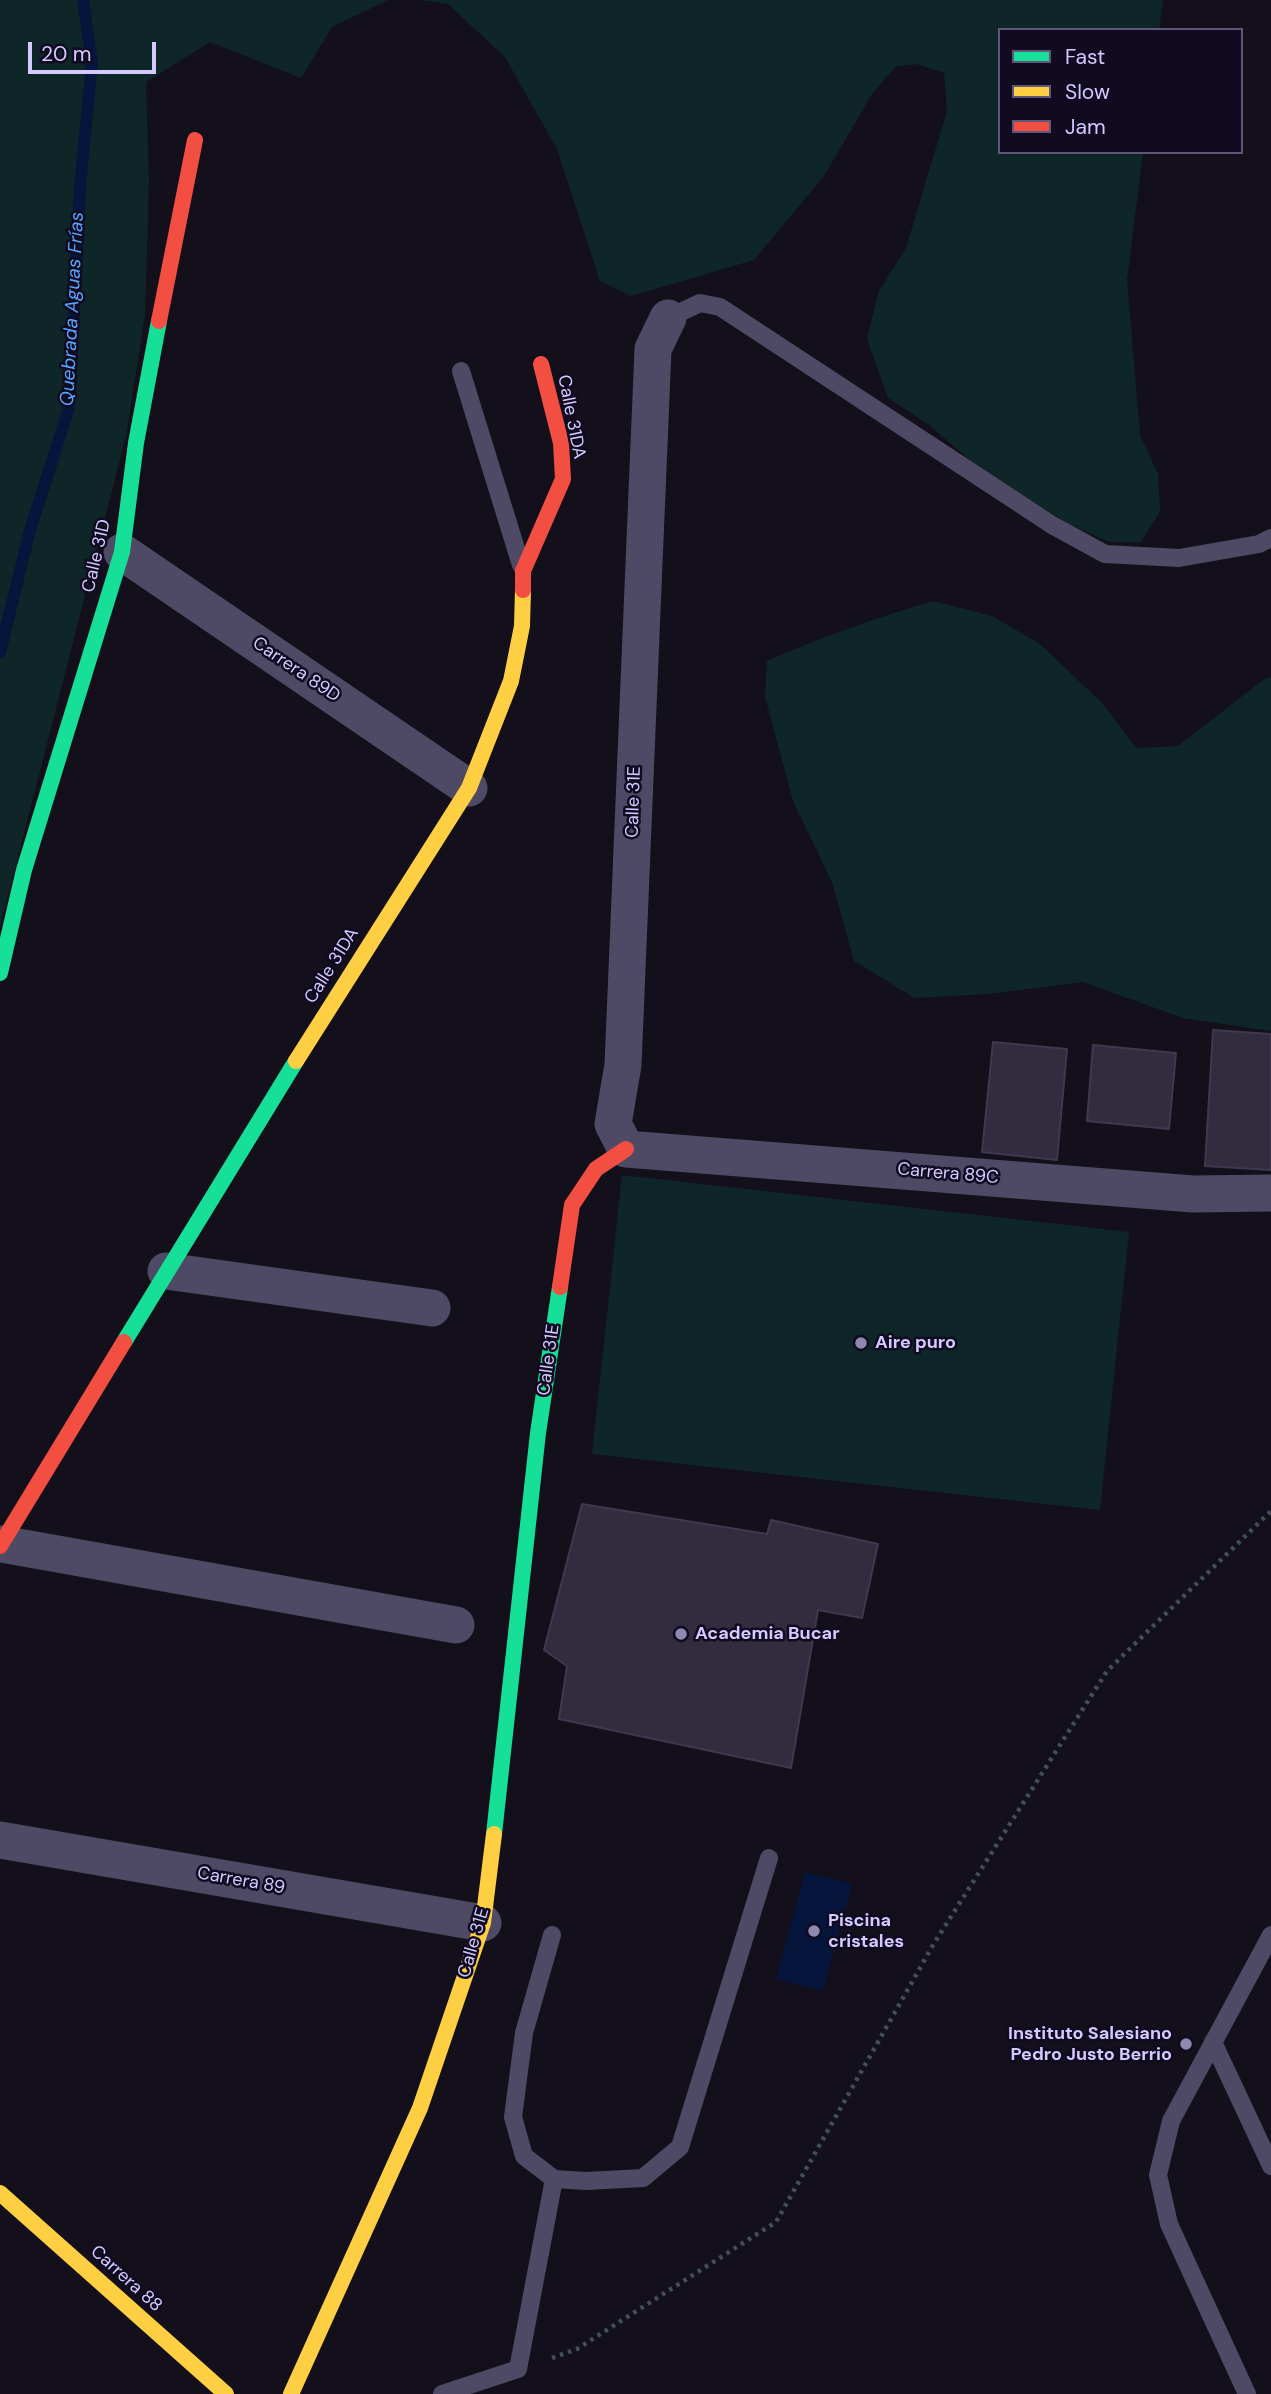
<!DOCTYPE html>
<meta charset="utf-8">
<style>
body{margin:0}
#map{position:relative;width:1271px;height:2394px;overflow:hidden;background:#13101b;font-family:"DM Sans",sans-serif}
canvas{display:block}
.legend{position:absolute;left:998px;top:28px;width:245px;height:126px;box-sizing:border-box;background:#100b20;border:2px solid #5e5779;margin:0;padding:9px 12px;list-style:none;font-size:21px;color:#d4caff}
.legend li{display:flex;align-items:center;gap:14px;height:35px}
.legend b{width:35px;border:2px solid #5e5779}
.scale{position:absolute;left:28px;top:42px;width:128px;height:32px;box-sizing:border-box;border:4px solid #d4caff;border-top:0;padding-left:9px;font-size:21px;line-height:24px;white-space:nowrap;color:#d4caff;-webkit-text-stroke:5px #100b20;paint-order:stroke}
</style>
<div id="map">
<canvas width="1271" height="2394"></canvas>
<ul class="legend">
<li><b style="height:9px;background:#16e098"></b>Fast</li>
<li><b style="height:9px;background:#ffcf43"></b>Slow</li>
<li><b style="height:9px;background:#f24e42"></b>Jam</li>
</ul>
<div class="scale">20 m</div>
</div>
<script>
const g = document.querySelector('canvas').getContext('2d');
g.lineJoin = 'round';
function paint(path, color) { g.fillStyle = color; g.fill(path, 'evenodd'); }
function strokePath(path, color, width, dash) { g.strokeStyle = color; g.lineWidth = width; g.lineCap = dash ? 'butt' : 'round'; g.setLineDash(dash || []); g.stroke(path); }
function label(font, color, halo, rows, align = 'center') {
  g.font = font + ' "DM Sans",sans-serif'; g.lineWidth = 5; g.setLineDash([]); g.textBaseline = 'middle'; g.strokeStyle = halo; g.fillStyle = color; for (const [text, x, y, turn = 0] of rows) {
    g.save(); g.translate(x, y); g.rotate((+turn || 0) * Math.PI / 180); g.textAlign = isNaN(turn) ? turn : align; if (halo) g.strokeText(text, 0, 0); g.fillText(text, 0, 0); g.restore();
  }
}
paint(new Path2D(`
 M 0,0 L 388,0 L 332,27 L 301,78 L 210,42 L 146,82 L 149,181 L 145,314 L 127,432 L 0,927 Z
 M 420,0 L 1163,0 L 1159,30 L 1000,30 L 1000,152 L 1143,152 L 1127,280 L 1140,435 L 1158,474 L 1160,511 L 1141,542 L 1109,542 L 1071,525 L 981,470 L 929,425 L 888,398 L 867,339 L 879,291 L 906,248 L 947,111 L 944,73 L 917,64 L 895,67 L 872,94 L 824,176 L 754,260 L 631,296 L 600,281 L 557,149 L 505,57 L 448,4 Z
 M 933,601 L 992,616 L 1040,644 L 1103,704 L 1136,748 L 1178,746 L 1263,680 L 1271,677 L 1271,1031 L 1183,1018 L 1083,982 L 988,994 L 915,998 L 854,961 L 832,882 L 793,801 L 765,697 L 767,661 C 821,637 876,618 933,601 Z
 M 622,1175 L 1129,1232 L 1100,1510 L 592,1454 Z`), '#0f2628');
paint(new Path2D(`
 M 805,1872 L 852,1884 L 823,1991 L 776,1979 Z`), '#06153c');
strokePath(new Path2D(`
 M 0,652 L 30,530 L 69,408 L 80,187 L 92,63 L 83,0`), '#06153c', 12);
const building = new Path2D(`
 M 1213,1030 L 1271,1034 L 1271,1170 L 1205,1166 Z
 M 993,1042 L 1067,1049 L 1057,1160 L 982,1152 Z
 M 1093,1045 L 1176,1053 L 1169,1129 L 1087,1121 Z
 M 582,1504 L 767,1534 L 771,1520 L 878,1544 L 862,1618 L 818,1610 L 791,1768 L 559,1719 L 567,1666 L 544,1650 Z`);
paint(building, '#312c3e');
strokePath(building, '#3f3950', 2);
strokePath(new Path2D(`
 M 552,2358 L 577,2349 L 776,2222 L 933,1945 L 1107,1671 L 1271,1511`), '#414e5e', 4.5, [3.5, 5]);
strokePath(new Path2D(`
 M 668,318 L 700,303 L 720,307 L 1052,525 L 1105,554 L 1179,558 L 1259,544 L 1271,538
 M 461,371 L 521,565
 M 552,1935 L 524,2033 L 513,2117 L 524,2156 L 554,2179 L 586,2181 L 643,2178 L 680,2147 L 769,1858
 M 1213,2042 L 1271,2166
 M 442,2394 L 518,2369 L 554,2179
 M 1247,2394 L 1169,2224 L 1158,2175 L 1171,2121 L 1271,1935`), '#4e4a65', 18);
strokePath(new Path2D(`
 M 668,318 L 653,349 L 623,1065 L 613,1124 L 626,1149 L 1193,1194 L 1271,1193
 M 122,552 L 469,788
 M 166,1271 L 432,1308
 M 1,1544 L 456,1625
 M 0,1840 L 483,1923`), '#4e4a65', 37);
strokePath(new Path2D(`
 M 0,973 L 24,870 L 122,552 L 136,443 L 159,321
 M 124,1342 L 296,1061
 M 494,1834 L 538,1433 L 560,1287`), '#16e098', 16);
strokePath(new Path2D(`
 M 296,1061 L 469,788 L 511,681 L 522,626 L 523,590
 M 0,2193 L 226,2394
 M 291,2394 L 420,2108 L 483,1923 L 494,1834`), '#ffcf43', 16);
strokePath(new Path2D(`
 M 159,321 L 195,140
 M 523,590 L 523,571 L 563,479 L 561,443 L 541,364
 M 560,1287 L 572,1205 L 596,1169 L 626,1149
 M 0,1546 L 124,1342`), '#f24e42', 16);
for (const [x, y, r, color] of [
 [861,1343,7,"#9089af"],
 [681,1634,7,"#9089af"],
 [814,1931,7,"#9089af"],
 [1186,2044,7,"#9089af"]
]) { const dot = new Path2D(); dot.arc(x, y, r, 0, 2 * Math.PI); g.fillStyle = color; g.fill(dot); strokePath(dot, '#100b20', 2.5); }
label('18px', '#d4caff', '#100b20', [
 ["Calle 31DA",571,417,79],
 ["Calle 31D",97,556,-77],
 ["Carrera 89D",296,670,34],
 ["Calle 31E",634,802,-88],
 ["Calle 31DA",332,966,-58],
 ["Carrera 89C",948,1174,5],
 ["Calle 31E",549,1360,-82],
 ["Carrera 89",241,1881,10],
 ["Calle 31E",474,1943,-74],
 ["Carrera 88",126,2279,42]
]);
label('bold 18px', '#d4caff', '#100b20', [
 ["Aire puro",875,1343],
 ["Academia Bucar",695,1634],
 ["Piscina",828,1921],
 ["cristales",828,1942],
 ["Instituto Salesiano",1172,2034,"right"],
 ["Pedro Justo Berrio",1172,2055,"right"]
], 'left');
label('italic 19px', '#58a4ff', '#100b20', [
 ["Quebrada Aguas Frías",73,309,-87]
]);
</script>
